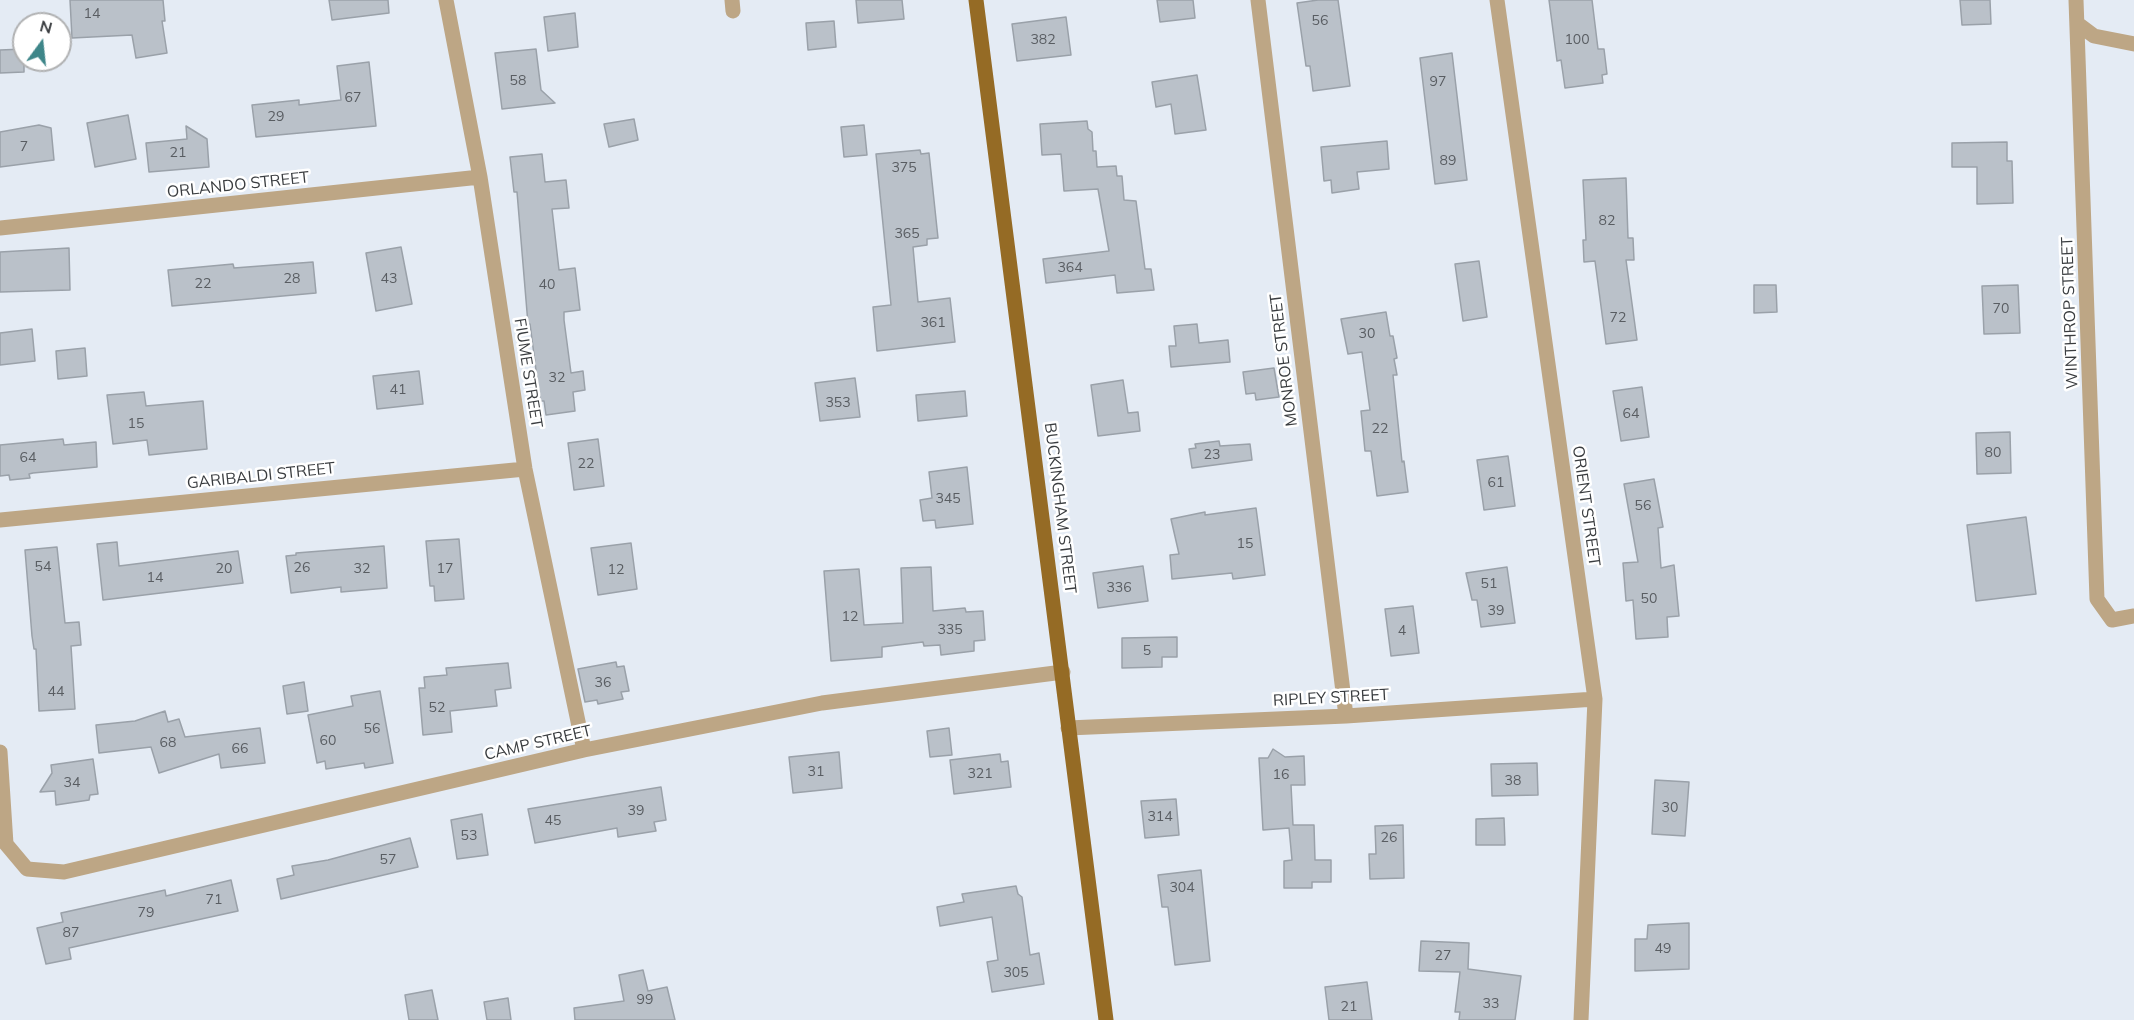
<!DOCTYPE html>
<style>
body{margin:0}
#map{position:relative;width:2134px;height:1020px;overflow:hidden;background:#e4ebf4;font-family:Mulish,sans-serif}
canvas{display:block}
.north{position:absolute;left:12px;top:12px;width:60px;height:60px;box-sizing:border-box;background:#fff;border:2px solid #b0b1b2;border-radius:50%;rotate:15deg;font-size:16px;font-weight:700;line-height:24px;text-align:center;color:#393c3f}
.north::after{content:'';display:block;margin:auto;width:21px;height:27px;background:#3e8689;clip-path:polygon(50% 0,100% 100%,50% 72%,0 100%)}
</style>
<div id="map">
<canvas width="2134" height="1020"></canvas>
<div class="north">N</div>
</div>
<script>
const g = document.querySelector('canvas').getContext('2d');
g.lineJoin = 'round';
function paint(path, color) { g.fillStyle = color; g.fill(path, 'evenodd'); }
function strokePath(path, color, width, dash) { g.strokeStyle = color; g.lineWidth = width; g.lineCap = dash ? 'butt' : 'round'; g.setLineDash(dash || []); g.stroke(path); }
function label(font, color, halo, rows, align = 'center') {
  g.font = font + ' Mulish,sans-serif'; g.lineWidth = 5; g.setLineDash([]); g.textBaseline = 'middle'; g.strokeStyle = halo; g.fillStyle = color; for (const [text, x, y, turn = 0] of rows) {
    g.save(); g.translate(x, y); g.rotate((+turn || 0) * Math.PI / 180); g.textAlign = isNaN(turn) ? turn : align; if (halo) g.strokeText(text, 0, 0); g.fillText(text, 0, 0); g.restore();
  }
}
const building = new Path2D(`
 M 70,0 L 163,0 L 165,21 L 162,21 L 167,53 L 136,58 L 132,35 L 72,38 Z
 M 329,0 L 388,0 L 389,13 L 332,20 Z
 M 856,0 L 902,0 L 904,19 L 858,23 Z
 M 1157,0 L 1193,0 L 1195,18 L 1160,22 Z
 M 1318,0 L 1338,0 L 1350,86 L 1313,91 L 1310,66 L 1306,66 L 1297,3 Z
 M 1549,0 L 1592,0 L 1598,49 L 1604,49 L 1607,74 L 1602,75 L 1603,83 L 1565,88 L 1561,60 L 1557,61 Z
 M 1960,0 L 1990,0 L 1991,24 L 1962,25 Z
 M 575,13 L 578,47 L 548,51 L 544,17 Z
 M 1066,17 L 1071,55 L 1017,61 L 1012,24 Z
 M 834,21 L 836,47 L 808,50 L 806,23 Z
 M 24,49 L 24,72 L 0,73 L 0,50 Z
 M 536,49 L 541,90 L 555,103 L 502,109 L 495,53 Z
 M 1452,53 L 1467,180 L 1435,184 L 1420,58 Z
 M 369,62 L 376,126 L 256,137 L 252,105 L 299,100 L 299,105 L 341,100 L 337,66 Z
 M 1197,75 L 1206,130 L 1175,134 L 1171,104 L 1156,107 L 1152,82 Z
 M 128,115 L 136,159 L 95,167 L 87,123 Z
 M 634,119 L 638,140 L 609,147 L 604,124 Z
 M 1087,121 L 1088,129 L 1092,132 L 1093,151 L 1096,151 L 1097,167 L 1116,166 L 1117,176 L 1122,176 L 1124,200 L 1136,201 L 1145,269 L 1151,269 L 1154,290 L 1117,293 L 1115,275 L 1046,283 L 1043,259 L 1109,251 L 1098,189 L 1064,191 L 1061,154 L 1042,155 L 1040,124 Z
 M 39,125 L 51,128 L 54,160 L 0,167 L 0,132 Z
 M 864,125 L 867,155 L 844,157 L 841,127 Z
 M 186,126 L 207,139 L 209,167 L 149,172 L 146,143 L 187,139 Z
 M 1387,141 L 1389,169 L 1357,172 L 1359,189 L 1332,193 L 1331,180 L 1324,181 L 1321,147 Z
 M 2007,142 L 2007,161 L 2012,161 L 2013,203 L 1977,204 L 1977,167 L 1952,167 L 1952,143 Z
 M 920,150 L 921,154 L 929,153 L 938,238 L 927,239 L 927,245 L 913,247 L 918,302 L 950,298 L 955,342 L 877,351 L 873,307 L 891,305 L 876,154 Z
 M 542,154 L 545,182 L 566,180 L 569,208 L 552,209 L 559,270 L 575,268 L 580,310 L 564,312 L 564,320 L 571,373 L 583,371 L 585,390 L 573,392 L 575,411 L 546,415 L 544,401 L 540,401 L 530,324 L 528,324 L 517,192 L 514,192 L 510,157 Z
 M 1626,178 L 1628,238 L 1633,238 L 1634,260 L 1626,260 L 1637,340 L 1606,344 L 1595,261 L 1584,262 L 1583,240 L 1586,240 L 1583,180 Z
 M 401,247 L 412,304 L 376,311 L 366,253 Z
 M 69,248 L 70,290 L 0,292 L 0,252 Z
 M 1479,261 L 1487,317 L 1463,321 L 1455,264 Z
 M 313,262 L 316,293 L 172,306 L 168,270 L 233,264 L 234,268 Z
 M 1754,285 L 1776,285 L 1777,312 L 1754,313 Z
 M 2018,285 L 2020,333 L 1984,334 L 1982,286 Z
 M 1386,312 L 1390,336 L 1393,336 L 1397,358 L 1394,359 L 1397,375 L 1393,375 L 1402,462 L 1404,461 L 1408,492 L 1377,496 L 1371,451 L 1365,451 L 1361,411 L 1370,410 L 1362,352 L 1348,354 L 1341,319 Z
 M 1197,324 L 1199,343 L 1228,340 L 1230,362 L 1171,367 L 1169,346 L 1176,346 L 1174,326 Z
 M 32,329 L 35,361 L 0,365 L 0,333 Z
 M 85,348 L 87,376 L 58,379 L 56,351 Z
 M 1274,368 L 1279,397 L 1256,400 L 1255,393 L 1246,394 L 1243,372 Z
 M 419,371 L 423,404 L 377,409 L 373,376 Z
 M 855,378 L 860,417 L 820,421 L 815,383 Z
 M 1123,380 L 1128,413 L 1138,412 L 1140,431 L 1098,436 L 1091,385 Z
 M 1642,387 L 1649,437 L 1621,441 L 1613,391 Z
 M 965,391 L 967,416 L 918,421 L 916,395 Z
 M 144,392 L 146,406 L 203,401 L 207,449 L 149,455 L 147,440 L 113,444 L 107,395 Z
 M 2010,432 L 2011,473 L 1977,474 L 1976,433 Z
 M 63,439 L 64,445 L 96,442 L 97,467 L 33,473 L 29,474 L 30,478 L 10,480 L 9,475 L 0,476 L 0,445 Z
 M 598,439 L 604,486 L 574,490 L 568,443 Z
 M 1219,441 L 1220,446 L 1250,444 L 1252,460 L 1192,468 L 1189,449 L 1196,448 L 1195,444 Z
 M 1508,456 L 1515,506 L 1484,510 L 1477,460 Z
 M 967,467 L 973,524 L 936,528 L 935,520 L 923,521 L 920,500 L 932,498 L 929,472 Z
 M 1654,479 L 1663,527 L 1658,528 L 1661,568 L 1674,565 L 1679,616 L 1667,617 L 1668,637 L 1636,639 L 1633,600 L 1626,601 L 1623,563 L 1638,562 L 1624,484 Z
 M 1256,508 L 1265,575 L 1233,579 L 1232,573 L 1172,579 L 1170,555 L 1179,554 L 1171,519 L 1205,512 L 1205,515 Z
 M 2026,517 L 2036,594 L 1976,601 L 1967,525 Z
 M 459,539 L 464,599 L 435,601 L 434,586 L 430,586 L 426,541 Z
 M 117,542 L 119,566 L 238,551 L 243,583 L 103,600 L 97,544 Z
 M 631,543 L 637,589 L 598,595 L 591,548 Z
 M 384,546 L 387,588 L 341,592 L 341,587 L 291,593 L 286,556 L 296,555 L 296,553 Z
 M 57,547 L 65,623 L 79,622 L 81,645 L 71,646 L 75,709 L 39,711 L 36,649 L 34,649 L 32,636 L 25,550 Z
 M 1143,566 L 1148,601 L 1098,608 L 1093,573 Z
 M 931,567 L 933,611 L 965,608 L 966,612 L 983,611 L 985,640 L 974,641 L 974,651 L 941,655 L 940,645 L 924,646 L 923,642 L 882,647 L 882,657 L 831,661 L 824,571 L 859,569 L 864,625 L 903,623 L 901,568 Z
 M 1507,567 L 1515,623 L 1481,627 L 1477,600 L 1472,600 L 1466,573 Z
 M 1413,606 L 1419,653 L 1391,656 L 1385,609 Z
 M 1177,637 L 1177,657 L 1162,657 L 1162,667 L 1122,668 L 1122,638 Z
 M 616,662 L 617,667 L 624,666 L 629,691 L 621,692 L 623,699 L 598,704 L 597,700 L 585,702 L 578,669 Z
 M 508,663 L 511,688 L 495,690 L 497,706 L 450,711 L 452,732 L 423,735 L 419,688 L 425,688 L 424,677 L 447,675 L 446,668 Z
 M 304,682 L 308,711 L 287,714 L 283,686 Z
 M 380,691 L 393,763 L 365,768 L 364,763 L 326,769 L 325,761 L 317,763 L 308,715 L 353,706 L 351,696 Z
 M 165,711 L 168,722 L 179,719 L 185,737 L 260,728 L 265,763 L 221,768 L 219,754 L 159,773 L 151,747 L 99,753 L 96,725 L 135,721 Z
 M 949,728 L 952,755 L 930,757 L 927,731 Z
 M 1273,749 L 1285,757 L 1304,756 L 1305,785 L 1291,785 L 1293,825 L 1314,825 L 1315,860 L 1331,860 L 1331,882 L 1312,882 L 1312,888 L 1284,888 L 1284,861 L 1292,860 L 1289,828 L 1263,830 L 1259,758 L 1268,758 Z
 M 839,752 L 842,788 L 793,793 L 789,757 Z
 M 1000,754 L 1001,762 L 1008,761 L 1011,787 L 954,794 L 950,760 Z
 M 93,759 L 98,794 L 90,795 L 89,800 L 56,805 L 55,791 L 40,792 L 52,773 L 51,765 Z
 M 1537,763 L 1538,795 L 1492,796 L 1491,764 Z
 M 1655,780 L 1689,782 L 1685,836 L 1652,834 Z
 M 661,787 L 666,820 L 654,822 L 656,831 L 618,837 L 617,828 L 535,843 L 528,809 Z
 M 1176,799 L 1179,835 L 1145,838 L 1141,801 Z
 M 482,814 L 488,855 L 457,859 L 451,820 Z
 M 1504,818 L 1505,845 L 1476,845 L 1476,819 Z
 M 1403,825 L 1404,878 L 1370,879 L 1369,854 L 1376,854 L 1375,826 Z
 M 410,838 L 418,867 L 281,899 L 277,879 L 294,875 L 292,866 L 328,860 Z
 M 1201,870 L 1210,961 L 1175,965 L 1168,907 L 1162,907 L 1158,875 Z
 M 231,880 L 238,911 L 69,948 L 71,959 L 46,964 L 37,928 L 63,922 L 61,913 L 165,890 L 166,896 Z
 M 1016,886 L 1018,894 L 1022,897 L 1030,955 L 1039,953 L 1044,984 L 992,992 L 987,962 L 998,960 L 992,917 L 940,926 L 937,907 L 964,902 L 962,894 Z
 M 1689,923 L 1689,969 L 1635,971 L 1635,939 L 1647,939 L 1648,925 Z
 M 1421,941 L 1469,943 L 1468,969 L 1521,976 L 1515,1020 L 1459,1020 L 1460,1012 L 1455,1012 L 1460,972 L 1419,971 Z
 M 643,970 L 648,991 L 667,987 L 675,1020 L 575,1020 L 574,1008 L 624,1001 L 619,975 Z
 M 1367,982 L 1372,1020 L 1329,1020 L 1325,987 Z
 M 432,990 L 438,1020 L 409,1020 L 405,995 Z
 M 508,998 L 511,1020 L 487,1020 L 484,1002 Z`);
paint(building, '#bac1c9');
strokePath(building, '#9aa1a9', 1.5);
strokePath(new Path2D(`
 M 446,0 L 480,177 L 525,469 L 584,750
 M 732,0 L 733,11
 M 1258,0 L 1346,716
 M 1497,0 L 1595,699 L 1581,1020
 M 2076,0 L 2097,599 L 2112,620 L 2134,616
 M 2078,24 L 2094,36 L 2134,44
 M 0,228 L 480,177
 M 0,520 L 525,469
 M 1068,728 L 1346,716 L 1595,699
 M 0,752 L 6,844 L 27,869 L 64,872 L 584,750 L 822,703 L 1063,672`), '#bda685', 15);
strokePath(new Path2D(`
 M 976,0 L 1106,1020`), '#956b25', 15);
label('14px', '#595d62', null, [
 ["14",92,14],
 ["56",1320,21],
 ["382",1043,40],
 ["100",1577,40],
 ["58",518,81],
 ["97",1438,82],
 ["67",353,98],
 ["29",276,117],
 ["7",24,147],
 ["21",178,153],
 ["89",1448,161],
 ["375",904,168],
 ["82",1607,221],
 ["365",907,234],
 ["364",1070,268],
 ["28",292,279],
 ["43",389,279],
 ["22",203,284],
 ["40",547,285],
 ["70",2001,309],
 ["72",1618,318],
 ["361",933,323],
 ["30",1367,334],
 ["32",557,378],
 ["41",398,390],
 ["353",838,403],
 ["64",1631,414],
 ["15",136,424],
 ["22",1380,429],
 ["80",1993,453],
 ["23",1212,455],
 ["64",28,458],
 ["22",586,464],
 ["61",1496,483],
 ["345",948,499],
 ["56",1643,506],
 ["15",1245,544],
 ["54",43,567],
 ["26",302,568],
 ["20",224,569],
 ["32",362,569],
 ["17",445,569],
 ["12",616,570],
 ["14",155,578],
 ["51",1489,584],
 ["336",1119,588],
 ["50",1649,599],
 ["39",1496,611],
 ["12",850,617],
 ["335",950,630],
 ["4",1402,631],
 ["5",1147,651],
 ["36",603,683],
 ["44",56,692],
 ["52",437,708],
 ["56",372,729],
 ["60",328,741],
 ["68",168,743],
 ["66",240,749],
 ["31",816,772],
 ["321",980,774],
 ["16",1281,775],
 ["38",1513,781],
 ["34",72,783],
 ["30",1670,808],
 ["39",636,811],
 ["314",1160,817],
 ["45",553,821],
 ["53",469,836],
 ["26",1389,838],
 ["57",388,860],
 ["304",1182,888],
 ["71",214,900],
 ["79",146,913],
 ["87",71,933],
 ["49",1663,949],
 ["27",1443,956],
 ["305",1016,973],
 ["99",645,1000],
 ["33",1491,1004],
 ["21",1349,1007]
]);
label('16px', '#393c3f', '#fff', [
 ["ORLANDO STREET",238,185,-6],
 ["WINTHROP STREET",2070,313,-92],
 ["MONROE STREET",1284,360,-97],
 ["FIUME STREET",528,373,81],
 ["GARIBALDI STREET",261,476,-6],
 ["ORIENT STREET",1586,506,82],
 ["BUCKINGHAM STREET",1060,508,83],
 ["RIPLEY STREET",1331,698,-3],
 ["CAMP STREET",538,743,-13]
]);
</script>
